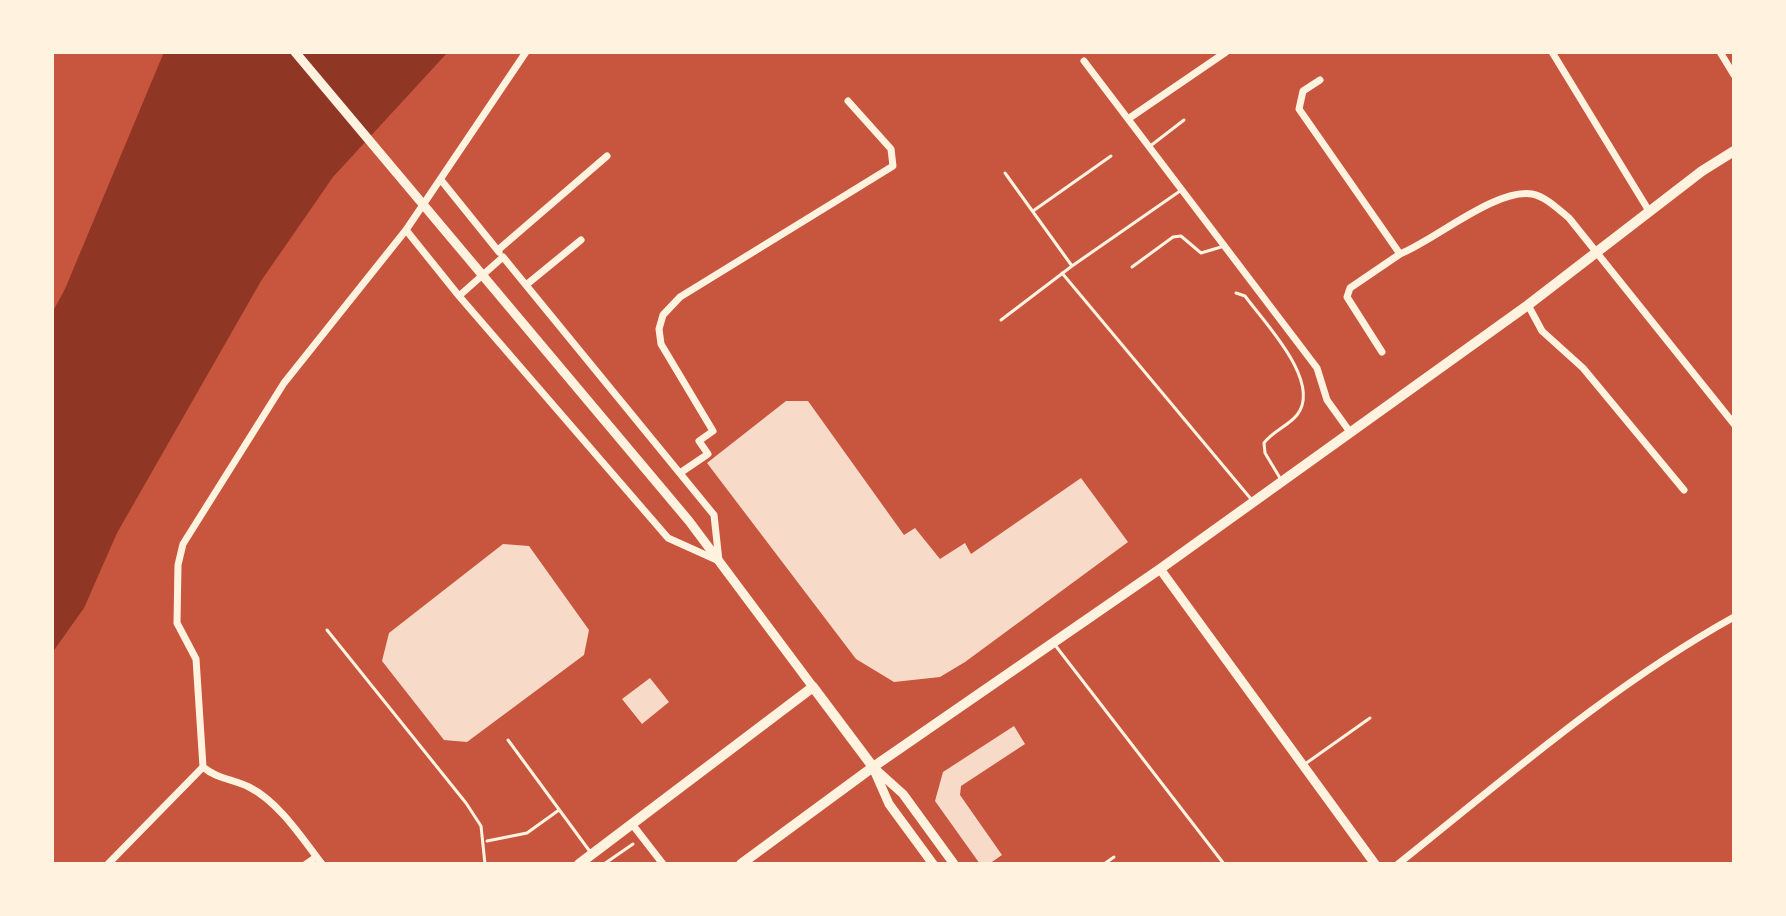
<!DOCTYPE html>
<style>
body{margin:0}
#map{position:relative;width:1786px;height:916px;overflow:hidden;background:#c8553d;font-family:Mulish,sans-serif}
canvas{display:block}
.frame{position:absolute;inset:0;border:54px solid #fff3e0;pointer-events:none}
</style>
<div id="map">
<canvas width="1786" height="916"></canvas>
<div class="frame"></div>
</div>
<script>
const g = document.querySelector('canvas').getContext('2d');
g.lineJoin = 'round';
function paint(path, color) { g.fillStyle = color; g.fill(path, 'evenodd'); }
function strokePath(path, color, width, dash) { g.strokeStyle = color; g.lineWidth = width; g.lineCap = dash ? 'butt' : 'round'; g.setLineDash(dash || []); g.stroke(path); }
paint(new Path2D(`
 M 164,52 L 448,52 L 333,177 L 261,281 L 117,533 L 84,608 L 52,653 L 52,313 L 65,289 Z`), '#8f3625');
paint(new Path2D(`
 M 786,401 L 808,401 L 904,535 L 915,528 L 940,559 L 965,543 L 971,554 L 1081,478 L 1128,542 L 965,662 L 940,677 L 894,682 L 856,659 L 707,463 Z
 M 503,544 L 529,546 L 589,630 L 584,655 L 467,742 L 444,740 L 382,661 L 389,633 Z
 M 650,678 L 669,702 L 642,724 L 622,699 Z
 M 1014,726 L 1025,744 L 961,786 L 960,795 L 1002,855 L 989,864 L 980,864 L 935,801 L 943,772 Z`), '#f7dbc8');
strokePath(new Path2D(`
 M 604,864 L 633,844`), '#fff3e0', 3);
strokePath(new Path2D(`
 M 1149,147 L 1184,120
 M 1005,173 L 1072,266 L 1180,191
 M 1033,211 L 1111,156
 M 1132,267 L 1173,237 L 1181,236 L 1201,253 L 1221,247
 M 1062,273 L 1251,499
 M 1236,293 L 1245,296 C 1263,321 1323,382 1297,415 C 1288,426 1273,431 1264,443 L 1265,453 L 1280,478
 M 1001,320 L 1072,266
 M 327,630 L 466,803 L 481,826 L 485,864
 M 1055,645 L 1224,864
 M 508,740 L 591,853
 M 1305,764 L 1370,718
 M 487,841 L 527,833 L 559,810
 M 1104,864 L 1114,857`), '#fff3e0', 3);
strokePath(new Path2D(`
 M 1552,52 L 1649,211
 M 1720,52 L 1734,75
 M 1084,61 L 1317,368 L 1327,400 L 1350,432
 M 1320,80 L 1303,91 L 1299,109 L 1400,254 C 1435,240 1496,188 1532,194 C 1545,196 1559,210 1569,218 L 1734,424
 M 1128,119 L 1226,52
 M 441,180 L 499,252
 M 406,230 L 459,296
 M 498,250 L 607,156
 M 503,257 L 714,515 L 719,561 L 668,538 L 459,296 Z
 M 526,285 L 581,240
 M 1528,305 L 1542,331 L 1583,368 L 1684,490
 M 1382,352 L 1347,297 L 1350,288 L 1400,254
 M 680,473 L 708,454 L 699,441 L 713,431 L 661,344 L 659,329 L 663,315 L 680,297 L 893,166 L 891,149 L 848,101
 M 632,824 L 663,864
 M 108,864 L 203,767
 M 306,864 L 316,857
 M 322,864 C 302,838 279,802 249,787 C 233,779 217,779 203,767 L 196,659 L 177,623 L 178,565 L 183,544 L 284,383 L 406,230 L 526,52
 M 1398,864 C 1507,777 1612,685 1734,617`), '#fff3e0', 7);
strokePath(new Path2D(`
 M 295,52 L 689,521 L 813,687
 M 1160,569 L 1375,864
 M 873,767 L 903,794 L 954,864
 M 874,770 L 889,804 L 933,864`), '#fff3e0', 9);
strokePath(new Path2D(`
 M 579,864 L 813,687 L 873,767
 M 741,864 L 873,767 L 1160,569 L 1528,305 L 1702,171 L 1734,151`), '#fff3e0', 10);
</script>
